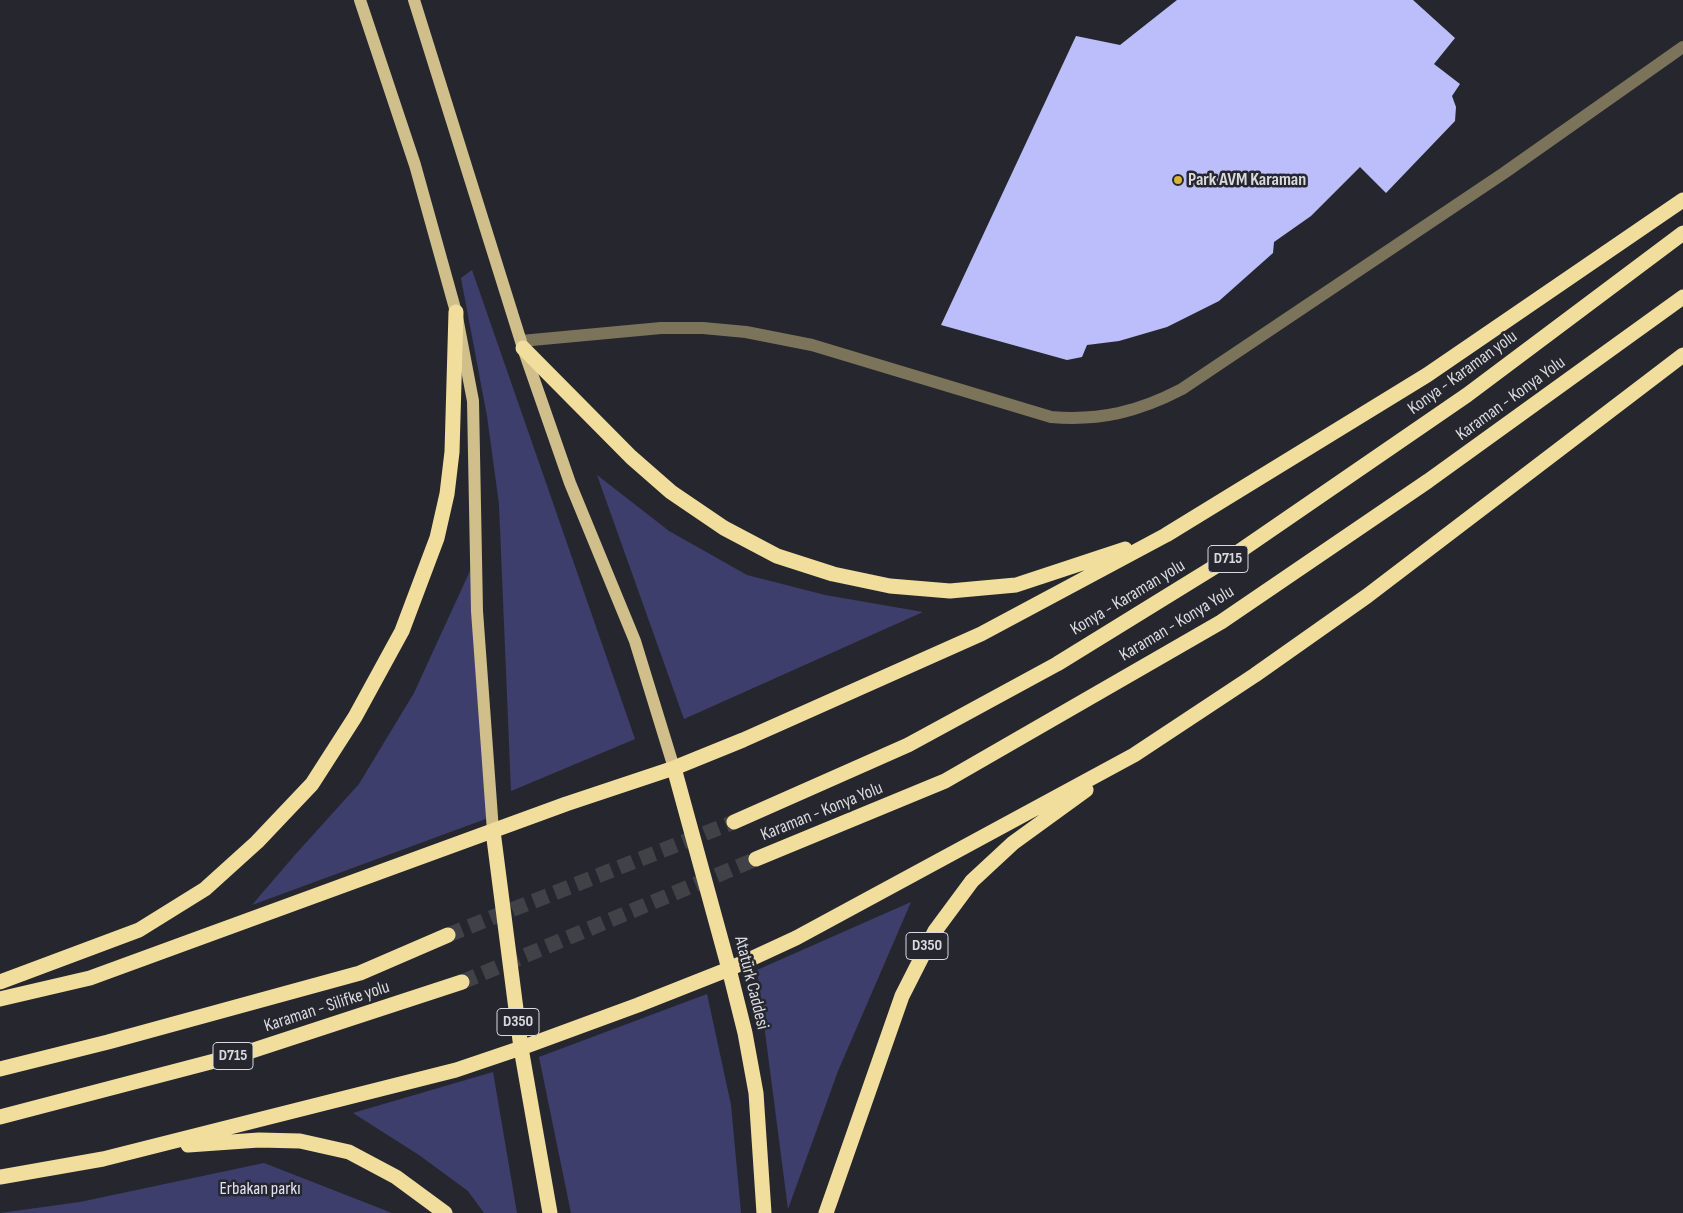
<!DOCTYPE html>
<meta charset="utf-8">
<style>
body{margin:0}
canvas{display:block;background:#26272e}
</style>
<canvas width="1683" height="1213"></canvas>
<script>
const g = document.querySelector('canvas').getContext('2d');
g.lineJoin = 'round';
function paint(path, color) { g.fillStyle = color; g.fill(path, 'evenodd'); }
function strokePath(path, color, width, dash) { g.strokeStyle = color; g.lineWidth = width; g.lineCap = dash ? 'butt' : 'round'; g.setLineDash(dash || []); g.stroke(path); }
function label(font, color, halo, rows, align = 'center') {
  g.font = font + ' "Sofia Sans Condensed",sans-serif'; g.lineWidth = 5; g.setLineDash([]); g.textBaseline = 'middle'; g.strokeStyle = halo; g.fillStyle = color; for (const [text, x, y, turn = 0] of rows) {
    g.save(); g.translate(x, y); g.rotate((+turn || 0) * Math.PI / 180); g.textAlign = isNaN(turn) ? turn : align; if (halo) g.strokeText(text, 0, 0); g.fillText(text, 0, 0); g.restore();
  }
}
paint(new Path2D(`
 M 472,270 L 635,739 L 511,791 L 499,504 L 487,416 L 461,278 Z
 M 597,475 L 669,531 L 747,575 L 825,595 L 923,612 L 684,719 Z
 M 475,560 L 491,817 L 252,905 L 294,856 L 359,784 L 414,693 Z
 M 911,902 L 838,1071 L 788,1209 L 757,970 Z
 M 707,994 L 731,1105 L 741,1213 L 571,1213 L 539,1057 Z
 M 493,1072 L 517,1213 L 484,1213 L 468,1191 L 419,1155 L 353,1113 Z
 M 264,1163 L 392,1213 L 0,1213 L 80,1202 Z`), '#3e3e6d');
paint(new Path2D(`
 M 1177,0 L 1413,0 L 1455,38 L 1434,64 L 1460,84 L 1452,96 L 1456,107 L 1455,121 L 1386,193 L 1360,167 L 1311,216 L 1274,242 L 1273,253 L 1219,301 L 1167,327 L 1119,341 L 1087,345 L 1082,357 L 1067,360 L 941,325 L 1076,36 L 1120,45 Z`), '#bcbefc');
strokePath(new Path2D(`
 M 448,935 L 734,822
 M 462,982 L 756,859`), '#414248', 15, [15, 8]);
strokePath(new Path2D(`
 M 521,341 L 661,328 L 703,328 L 746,332 L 812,345 L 1051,417 C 1100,421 1138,412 1182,389 L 1504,173 L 1683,47`), '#7b735a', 12);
strokePath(new Path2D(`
 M 360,0 L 415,165 L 456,312 L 473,401 L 477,611 L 493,831
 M 414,0 L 523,348 L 570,483 L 635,641 L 674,768`), '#d0bf8a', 12);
strokePath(new Path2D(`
 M 523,348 L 631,457 L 671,492 L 724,528 L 777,556 L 833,574 L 890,586 L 950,591 L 1016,585 L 1125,549
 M 674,768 L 729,969 L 745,1033 L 756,1093 L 764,1213
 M 734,822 L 908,745 L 1057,664 L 1237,553 L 1467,395 L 1683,233
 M 493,831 L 521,1048 L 550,1213
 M 756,859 L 945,781 L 1221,622 L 1428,481 L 1683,297
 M 0,982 L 139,930 L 205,889 L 257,842 L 312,784 L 355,717 L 402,631 L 437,538 L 447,494 L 452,452 L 456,312
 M 0,999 L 90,978 L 566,804 L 674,768 L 743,740 L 981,634 L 1166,535 L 1427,375 L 1683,200
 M 0,1069 L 108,1042 L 360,973 L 448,935
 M 0,1117 L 245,1053 L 462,982
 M 188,1145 L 259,1140 L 300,1141 L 349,1152 L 396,1177 L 445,1213
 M 0,1177 L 103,1159 L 456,1070 L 521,1048 L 638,1005 L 729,969 L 796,938 L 1134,755 L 1255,675 L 1367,596 L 1683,355
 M 826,1213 L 902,996 L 935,931 L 972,881 L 1013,843 L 1086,790`), '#f1de9c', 15);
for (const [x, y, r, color] of [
 [1178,180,5,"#d7b434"]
]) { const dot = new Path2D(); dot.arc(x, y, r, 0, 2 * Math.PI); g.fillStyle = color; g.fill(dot); strokePath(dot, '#26272e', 2); }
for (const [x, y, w] of [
 [1228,559,40],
 [927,946,42],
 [518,1022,42],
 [233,1056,40]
]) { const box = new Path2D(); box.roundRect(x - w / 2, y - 13.5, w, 27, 4); g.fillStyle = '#26272e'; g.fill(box); strokePath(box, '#d9d9de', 1); }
label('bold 16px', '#d9d9de', null, [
 ["D715",1228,559],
 ["D350",927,946],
 ["D350",518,1022],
 ["D715",233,1056]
]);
label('bold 18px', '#d9d9de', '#26272e', [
 ["Park AVM Karaman",1188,180]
], 'left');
label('18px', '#d9d9de', '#26272e', [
 ["Konya - Karaman yolu",1463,373,-36],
 ["Karaman - Konya Yolu",1511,399,-36],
 ["Konya - Karaman yolu",1128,598,-31],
 ["Karaman - Konya Yolu",1177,624,-31],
 ["Karaman - Konya Yolu",822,812,-22],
 ["Atatürk Caddesi",751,983,76],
 ["Karaman - Silifke yolu",327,1007,-18]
]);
label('18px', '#dfe0f2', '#26272e', [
 ["Erbakan parkı",260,1189]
]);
</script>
